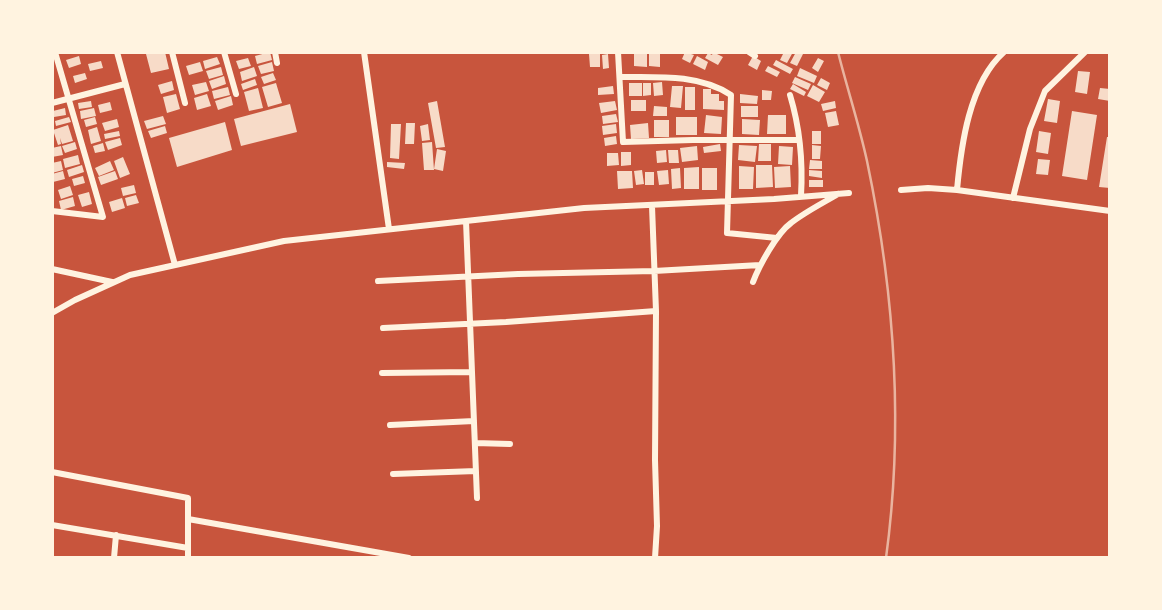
<!DOCTYPE html>
<style>
body{margin:0}
#map{position:relative;width:1162px;height:610px;overflow:hidden;background:#c8553d;font-family:"Crimson Pro",serif}
canvas{display:block}
.frame{position:absolute;inset:0;border:54px solid #fff3e0;pointer-events:none}
</style>
<div id="map">
<canvas width="1162" height="610"></canvas>
<div class="frame"></div>
</div>
<script>
const g = document.querySelector('canvas').getContext('2d');
g.lineJoin = 'round';
function paint(path, color) { g.fillStyle = color; g.fill(path, 'evenodd'); }
function strokePath(path, color, width, dash) { g.strokeStyle = color; g.lineWidth = width; g.lineCap = dash ? 'butt' : 'round'; g.setLineDash(dash || []); g.stroke(path); }
paint(new Path2D(`
 M 150,52 L 165,52 L 169,69 L 151,73 L 146,54 Z
 M 270,52 L 272,60 L 257,64 L 255,56 Z
 M 634,52 L 647,52 L 647,67 L 634,66 Z
 M 685,52 L 694,55 L 690,63 L 682,59 Z
 M 713,52 L 723,57 L 718,65 L 705,58 L 708,53 L 712,55 Z
 M 784,52 L 793,52 L 787,63 L 780,60 Z
 M 796,52 L 803,54 L 797,66 L 790,63 Z
 M 649,53 L 660,53 L 660,67 L 649,66 Z
 M 589,54 L 600,54 L 600,67 L 590,67 Z
 M 608,54 L 609,68 L 603,69 L 602,55 Z
 M 79,56 L 81,64 L 69,68 L 66,60 Z
 M 697,56 L 708,62 L 705,70 L 693,64 Z
 M 753,56 L 761,61 L 757,70 L 748,65 Z
 M 217,57 L 220,64 L 205,69 L 203,61 Z
 M 248,58 L 251,66 L 239,69 L 236,61 Z
 M 818,58 L 824,61 L 818,72 L 812,68 Z
 M 776,60 L 793,69 L 790,74 L 773,65 Z
 M 101,61 L 103,68 L 90,71 L 88,64 Z
 M 200,62 L 203,71 L 189,75 L 186,66 Z
 M 272,62 L 274,71 L 261,74 L 258,66 Z
 M 768,66 L 780,72 L 777,77 L 765,71 Z
 M 221,67 L 223,75 L 209,79 L 206,71 Z
 M 254,67 L 257,76 L 242,81 L 240,72 Z
 M 800,68 L 817,76 L 814,83 L 797,76 Z
 M 1078,71 L 1090,72 L 1087,94 L 1075,92 Z
 M 85,73 L 87,79 L 75,83 L 73,76 Z
 M 273,73 L 276,80 L 264,84 L 261,77 Z
 M 224,76 L 226,84 L 212,89 L 209,81 Z
 M 795,77 L 811,84 L 808,90 L 792,83 Z
 M 821,78 L 830,83 L 827,90 L 817,85 Z
 M 255,79 L 257,85 L 243,90 L 241,84 Z
 M 172,81 L 174,90 L 161,94 L 158,85 Z
 M 206,82 L 209,91 L 195,95 L 192,85 Z
 M 662,82 L 663,95 L 654,96 L 653,83 Z
 M 276,83 L 282,103 L 268,107 L 262,87 Z
 M 629,83 L 642,83 L 642,96 L 629,96 Z
 M 643,83 L 651,83 L 651,95 L 643,96 Z
 M 793,84 L 806,92 L 804,96 L 790,89 Z
 M 813,85 L 825,92 L 819,102 L 807,96 Z
 M 613,86 L 614,94 L 598,95 L 598,88 Z
 M 672,86 L 683,86 L 681,108 L 670,107 Z
 M 228,87 L 230,95 L 214,99 L 212,91 Z
 M 685,87 L 695,87 L 695,110 L 685,110 Z
 M 258,88 L 263,108 L 249,111 L 244,92 Z
 M 1100,88 L 1110,89 L 1110,101 L 1098,99 Z
 M 703,89 L 711,89 L 711,94 L 719,94 L 719,101 L 724,101 L 724,110 L 703,109 Z
 M 762,90 L 772,91 L 771,100 L 762,100 Z
 M 176,94 L 180,109 L 167,113 L 163,97 Z
 M 207,94 L 211,106 L 197,110 L 194,98 Z
 M 740,94 L 758,96 L 757,104 L 740,103 Z
 M 231,96 L 233,105 L 218,110 L 215,101 Z
 M 1048,99 L 1060,101 L 1057,123 L 1044,121 Z
 M 631,100 L 646,100 L 646,111 L 631,111 Z
 M 91,101 L 92,107 L 79,109 L 78,103 Z
 M 437,101 L 445,147 L 436,148 L 428,103 Z
 M 615,101 L 617,110 L 601,113 L 599,103 Z
 M 835,101 L 836,108 L 823,111 L 821,104 Z
 M 110,102 L 112,110 L 100,113 L 98,105 Z
 M 290,104 L 297,132 L 241,146 L 234,119 Z
 M 654,106 L 667,107 L 667,116 L 653,116 Z
 M 741,106 L 758,106 L 758,117 L 741,117 Z
 M 65,108 L 66,115 L 54,117 L 53,111 Z
 M 94,108 L 96,116 L 81,119 L 80,111 Z
 M 836,111 L 839,125 L 828,127 L 825,113 Z
 M 1072,111 L 1097,115 L 1087,180 L 1062,176 Z
 M 616,114 L 618,122 L 603,124 L 602,116 Z
 M 706,115 L 722,117 L 721,134 L 704,133 Z
 M 768,115 L 786,115 L 786,134 L 767,134 Z
 M 163,116 L 166,124 L 147,129 L 144,121 Z
 M 69,117 L 71,122 L 56,126 L 55,121 Z
 M 95,117 L 97,124 L 86,127 L 84,120 Z
 M 676,117 L 697,117 L 697,135 L 676,135 Z
 M 117,119 L 119,127 L 105,131 L 102,123 Z
 M 742,119 L 760,120 L 759,135 L 742,134 Z
 M 654,120 L 669,120 L 669,137 L 654,137 Z
 M 225,122 L 232,150 L 177,167 L 169,138 Z
 M 406,123 L 415,123 L 414,144 L 405,144 Z
 M 648,123 L 649,138 L 631,139 L 630,125 Z
 M 391,124 L 401,124 L 399,159 L 390,158 Z
 M 428,124 L 430,140 L 422,141 L 420,126 Z
 M 616,124 L 617,133 L 603,135 L 602,126 Z
 M 68,125 L 73,141 L 62,144 L 60,138 L 61,144 L 58,145 L 53,130 Z
 M 165,126 L 167,133 L 151,138 L 148,131 Z
 M 97,127 L 101,141 L 91,144 L 88,130 Z
 M 119,131 L 120,136 L 105,139 L 104,134 Z
 M 812,131 L 821,131 L 821,144 L 812,144 Z
 M 1039,131 L 1051,133 L 1048,154 L 1036,152 Z
 M 616,136 L 617,144 L 605,146 L 604,138 Z
 M 1107,137 L 1110,137 L 1110,188 L 1099,187 Z
 M 120,138 L 122,145 L 108,150 L 105,142 Z
 M 75,142 L 77,149 L 65,153 L 62,146 Z
 M 432,142 L 434,170 L 424,170 L 422,143 Z
 M 103,143 L 105,151 L 95,153 L 93,146 Z
 M 720,144 L 721,151 L 704,153 L 703,147 Z
 M 759,144 L 771,144 L 771,161 L 758,161 Z
 M 739,145 L 757,146 L 755,162 L 738,160 Z
 M 812,145 L 821,146 L 820,159 L 812,159 Z
 M 61,146 L 63,155 L 52,157 L 52,148 Z
 M 697,146 L 698,160 L 682,162 L 680,148 Z
 M 779,146 L 793,147 L 792,165 L 778,164 Z
 M 437,149 L 446,151 L 443,171 L 434,169 Z
 M 666,150 L 667,162 L 657,163 L 656,151 Z
 M 668,150 L 678,150 L 679,163 L 669,163 Z
 M 621,152 L 631,152 L 631,165 L 621,166 Z
 M 607,153 L 618,153 L 619,165 L 607,166 Z
 M 78,155 L 80,164 L 65,168 L 63,159 Z
 M 123,157 L 130,174 L 120,178 L 114,161 Z
 M 1038,159 L 1050,160 L 1048,175 L 1036,174 Z
 M 810,160 L 822,161 L 822,169 L 809,169 Z
 M 61,161 L 63,170 L 52,173 L 52,163 Z
 M 110,161 L 114,170 L 99,176 L 95,168 Z
 M 387,162 L 405,163 L 404,169 L 387,167 Z
 M 82,165 L 84,172 L 69,177 L 67,170 Z
 M 756,165 L 772,165 L 773,187 L 756,188 Z
 M 739,166 L 754,167 L 753,189 L 739,189 Z
 M 790,166 L 791,187 L 775,188 L 774,167 Z
 M 699,167 L 699,189 L 684,189 L 684,168 Z
 M 680,168 L 681,188 L 672,189 L 671,169 Z
 M 702,168 L 717,168 L 717,190 L 702,190 Z
 M 642,170 L 644,184 L 636,185 L 634,171 Z
 M 668,170 L 669,184 L 659,185 L 657,171 Z
 M 809,170 L 822,171 L 822,178 L 809,176 Z
 M 63,171 L 65,179 L 53,182 L 52,174 Z
 M 115,171 L 118,179 L 101,185 L 98,177 Z
 M 617,171 L 632,171 L 633,188 L 618,189 Z
 M 645,172 L 654,172 L 654,185 L 645,185 Z
 M 83,176 L 85,183 L 74,186 L 72,179 Z
 M 809,180 L 823,180 L 823,187 L 809,187 Z
 M 134,185 L 136,193 L 123,196 L 121,188 Z
 M 70,186 L 73,195 L 61,199 L 58,190 Z
 M 89,192 L 92,204 L 82,207 L 78,195 Z
 M 136,195 L 139,203 L 127,206 L 125,198 Z
 M 73,197 L 75,206 L 61,210 L 59,201 Z
 M 122,198 L 125,208 L 112,212 L 109,202 Z`), '#f7dbc8');
strokePath(new Path2D(`
 M 117,52 L 175,265
 M 172,52 L 185,103
 M 224,52 L 236,94
 M 275,52 L 277,63
 M 364,52 L 389,229
 M 618,52 L 623,142 L 693,140 L 799,140
 M 749,52 L 755,56
 M 620,77 C 657,77 699,74 731,95 L 727,233 L 777,238
 M 790,95 C 800,128 803,162 801,196
 M 52,103 L 125,84
 M 901,190 L 928,188 L 957,190 L 1110,211
 M 957,190 C 961,146 969,83 1004,52
 M 1013,198 L 1030,129 L 1045,91 L 1085,52
 M 652,206 L 656,311 L 655,460 L 657,526 L 655,558
 M 52,211 L 103,217 L 55,52
 M 466,221 L 477,498
 M 52,269 L 112,282
 M 378,281 L 518,274 L 654,271 L 760,265
 M 753,282 C 759,266 777,233 791,223 C 805,212 823,203 838,194
 M 52,313 L 75,300 L 130,275 L 284,241 L 584,208 L 774,199 L 849,193
 M 383,328 L 506,322 L 656,311
 M 382,373 L 472,372
 M 390,425 L 474,421
 M 475,443 L 510,444
 M 52,472 L 188,498 L 188,558
 M 393,474 L 476,471
 M 188,519 L 409,558
 M 52,525 L 188,548
 M 114,558 L 116,535`), '#fff3e0', 6);
strokePath(new Path2D(`
 M 838,52 C 847,88 859,124 867,161 C 894,290 904,426 886,558`), '#e9b49f', 2.5);
</script>
